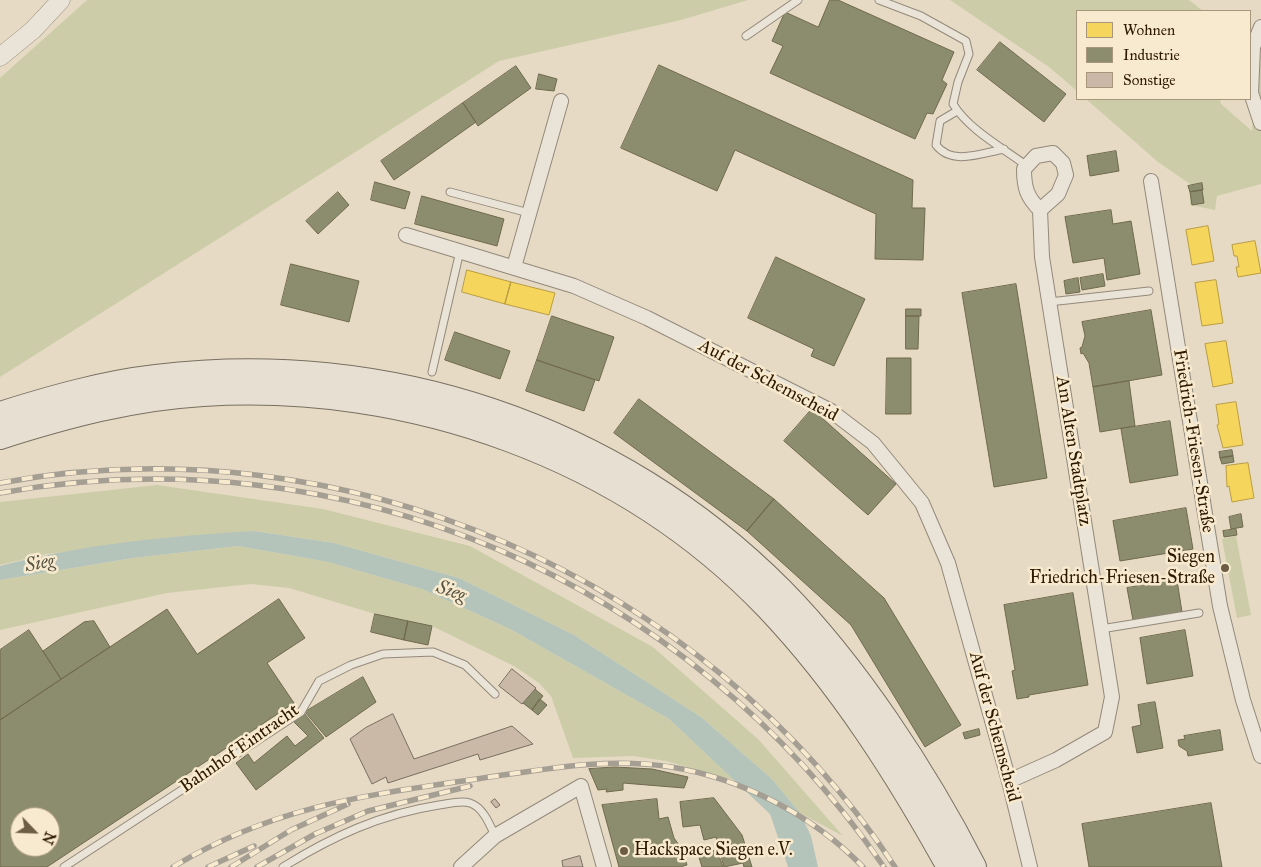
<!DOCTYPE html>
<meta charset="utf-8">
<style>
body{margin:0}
#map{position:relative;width:1261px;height:867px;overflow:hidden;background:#e6dac4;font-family:"IM FELL Great Primer",serif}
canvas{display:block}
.legend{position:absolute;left:1076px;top:10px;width:175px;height:90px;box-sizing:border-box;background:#f8eacf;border:1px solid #a7967c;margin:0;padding:6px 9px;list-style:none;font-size:15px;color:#2d1900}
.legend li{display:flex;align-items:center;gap:10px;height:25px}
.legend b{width:25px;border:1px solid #a7967c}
.north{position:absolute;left:10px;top:807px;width:50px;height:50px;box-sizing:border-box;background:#f8eacf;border:1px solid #a7967c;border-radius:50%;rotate:114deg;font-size:14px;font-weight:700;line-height:20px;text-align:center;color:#2d1900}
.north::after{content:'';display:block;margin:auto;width:18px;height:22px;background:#6e5d45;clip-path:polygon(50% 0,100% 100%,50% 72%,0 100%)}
</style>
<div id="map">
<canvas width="1261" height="867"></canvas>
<ul class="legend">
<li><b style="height:14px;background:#f6d55c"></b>Wohnen</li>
<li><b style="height:14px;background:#8c8c6e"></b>Industrie</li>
<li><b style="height:14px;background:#cab9a7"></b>Sonstige</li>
</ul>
<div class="north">N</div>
</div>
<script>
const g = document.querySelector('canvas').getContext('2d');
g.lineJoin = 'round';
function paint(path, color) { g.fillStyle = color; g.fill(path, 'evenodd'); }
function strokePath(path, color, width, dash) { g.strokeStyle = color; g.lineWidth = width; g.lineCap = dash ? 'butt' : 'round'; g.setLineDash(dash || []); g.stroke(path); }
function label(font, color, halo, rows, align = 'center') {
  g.font = font + ' "IM FELL Great Primer",serif'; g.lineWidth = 5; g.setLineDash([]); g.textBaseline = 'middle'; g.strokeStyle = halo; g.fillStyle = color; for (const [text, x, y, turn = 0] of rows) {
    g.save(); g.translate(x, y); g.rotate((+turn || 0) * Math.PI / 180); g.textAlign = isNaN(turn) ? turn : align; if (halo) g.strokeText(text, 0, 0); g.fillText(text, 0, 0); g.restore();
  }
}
paint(new Path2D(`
 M 87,0 L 748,0 L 681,20 L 499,61 L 0,377 L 0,78 Z
 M 950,0 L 1189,0 L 1203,11 L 1077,11 L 1077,91 L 1049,67 Z
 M 1261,53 L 1261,184 L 1217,196 L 1215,210 L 1190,205 L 1190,184 L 1158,162 L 1086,99 L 1220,99 L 1221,104 L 1252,131 L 1257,64 Z
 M 157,485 L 323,509 L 470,546 L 653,647 L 758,739 L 843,836 L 800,813 L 772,779 L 701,717 L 574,635 L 459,578 L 334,543 L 254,531 L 46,554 L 0,565 L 0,502 Z
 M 1236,536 L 1251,615 L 1237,618 L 1222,539 Z
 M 238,546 L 328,562 L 422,589 L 510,629 L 669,719 L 734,780 L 666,761 L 633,756 L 573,758 L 551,696 L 539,683 L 514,666 L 432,626 L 375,614 L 289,588 L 251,584 L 167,593 L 0,630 L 0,580 L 133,558 Z`), '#cccda8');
paint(new Path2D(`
 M 254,531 L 334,543 L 459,578 L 574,635 L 701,717 L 772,779 L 800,813 L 811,836 L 818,867 L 788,867 L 770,814 L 669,719 L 510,629 L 422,589 L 328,562 L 238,546 L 133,558 L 0,580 L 0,566 C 83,544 169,536 254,531 Z`), '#b4c4ba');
const homes = new Path2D(`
 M 1208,226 L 1214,261 L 1192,265 L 1186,230 Z
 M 1255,241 L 1261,273 L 1238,277 L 1236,267 L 1239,267 L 1237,256 L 1234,256 L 1232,245 Z
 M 467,270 L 511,282 L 505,304 L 462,292 Z
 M 1216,280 L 1223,323 L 1202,326 L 1195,283 Z
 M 511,282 L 555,293 L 549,315 L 505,304 Z
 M 1226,341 L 1233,383 L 1213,387 L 1205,344 Z
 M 1236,402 L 1243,445 L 1223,448 L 1217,425 L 1219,424 L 1216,405 Z
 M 1248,463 L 1254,498 L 1232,502 L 1229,486 L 1227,487 L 1226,466 Z`);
paint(homes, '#f6d55c');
strokePath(homes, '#ba9d40', 1);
const industry = new Path2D(`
 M 830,0 L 838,0 L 954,52 L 942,80 L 947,84 L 933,114 L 927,113 L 915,139 L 770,73 L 783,46 L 772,41 L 785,12 L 818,27 Z
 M 1000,42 L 1066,94 L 1044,122 L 977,70 Z
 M 659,65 L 913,180 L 912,208 L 925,208 L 923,260 L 875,259 L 876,214 L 735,150 L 717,191 L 621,148 Z
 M 516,66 L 531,88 L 478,126 L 463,103 Z
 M 539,74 L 557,79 L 554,91 L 536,89 Z
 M 463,103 L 476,122 L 394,180 L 381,161 Z
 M 1116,151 L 1119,171 L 1090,176 L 1087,156 Z
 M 375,182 L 410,192 L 405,209 L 371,200 Z
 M 1202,183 L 1203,190 L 1190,192 L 1188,186 Z
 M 1202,190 L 1204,203 L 1192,205 L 1190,192 Z
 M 338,192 L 349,205 L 318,234 L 306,221 Z
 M 422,196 L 504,219 L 497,246 L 415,224 Z
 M 1111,210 L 1113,224 L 1131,221 L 1140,274 L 1107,280 L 1104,258 L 1073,263 L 1065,217 Z
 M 776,257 L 865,299 L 834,366 L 811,356 L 814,349 L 748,318 Z
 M 291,264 L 359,281 L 349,322 L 281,305 Z
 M 1103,274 L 1105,286 L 1082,290 L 1080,278 Z
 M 1078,278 L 1080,292 L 1066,294 L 1064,281 Z
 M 1016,284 L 1047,478 L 994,487 L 962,293 Z
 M 906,309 L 921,309 L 921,316 L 906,316 Z
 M 1151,310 L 1162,375 L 1093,387 L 1089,363 L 1083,353 L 1081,354 L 1080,348 L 1082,347 L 1085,336 L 1082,322 Z
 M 552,316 L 614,337 L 599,381 L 537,360 Z
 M 906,316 L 919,316 L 918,349 L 906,349 Z
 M 455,332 L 510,351 L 500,379 L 445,360 Z
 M 887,358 L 911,358 L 911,414 L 886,414 Z
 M 537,360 L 595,380 L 584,411 L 526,391 Z
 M 1129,381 L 1135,426 L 1100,432 L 1093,387 Z
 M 639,399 L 774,499 L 747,531 L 614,433 Z
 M 812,409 L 896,484 L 868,515 L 784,441 Z
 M 1170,421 L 1178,475 L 1130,483 L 1121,429 Z
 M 1232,450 L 1233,456 L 1220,458 L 1219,452 Z
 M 1233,456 L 1234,462 L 1222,464 L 1220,458 Z
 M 774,499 L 884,598 L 961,725 L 925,747 L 851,625 L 747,531 Z
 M 1186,508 L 1193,549 L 1120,561 L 1113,521 Z
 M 1241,514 L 1243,527 L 1231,529 L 1229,517 Z
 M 1236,529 L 1237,535 L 1224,537 L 1223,531 Z
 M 1177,580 L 1182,612 L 1133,620 L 1127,588 Z
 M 1073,593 L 1088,685 L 1029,695 L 1029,697 L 1017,699 L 1012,671 L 1015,670 L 1004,605 Z
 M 279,599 L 305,638 L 267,663 L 294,703 L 47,867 L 0,867 L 0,720 L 167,609 L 197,654 ZM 20,817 L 50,817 L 50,847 L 20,847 Z
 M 375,614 L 408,621 L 404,640 L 371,632 Z
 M 94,621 L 110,647 L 61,679 L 43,651 L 84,622 Z
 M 408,621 L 432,626 L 428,645 L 404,640 Z
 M 29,630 L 61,679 L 0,720 L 0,650 Z
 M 1185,630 L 1193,676 L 1147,684 L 1140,638 Z
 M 363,677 L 376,702 L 326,737 L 305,712 Z
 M 535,689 L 543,696 L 532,710 L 523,703 Z
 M 540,699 L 547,705 L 538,715 L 532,710 Z
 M 1155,702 L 1163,748 L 1137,753 L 1132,727 L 1141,725 L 1138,705 Z
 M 304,713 L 324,738 L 256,790 L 236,763 L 248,754 L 254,763 L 287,736 L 295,746 L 308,736 L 293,721 Z
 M 979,729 L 980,735 L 965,739 L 963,733 Z
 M 1220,730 L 1223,750 L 1188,756 L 1187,751 L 1179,746 L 1178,740 L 1185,739 L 1184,736 Z
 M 615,767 L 652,769 L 688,777 L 684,788 L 623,783 L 623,790 L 606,792 L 607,789 L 598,790 L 589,769 Z
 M 714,798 L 742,835 L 752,867 L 744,867 L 743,863 L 724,867 L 716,837 L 704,840 L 700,825 L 683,827 L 680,802 Z
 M 657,799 L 659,819 L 668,817 L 674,838 L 682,849 L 687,865 L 680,867 L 619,867 L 602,805 Z
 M 1211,803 L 1222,867 L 1089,867 L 1082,824 Z
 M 717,850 L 723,867 L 702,867 L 698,854 Z`);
paint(industry, '#8c8c6e');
strokePath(industry, '#706a4d', 1);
const building = new Path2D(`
 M 512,669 L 536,688 L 522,704 L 499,686 Z
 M 393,714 L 414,759 L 512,726 L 533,744 L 480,760 L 478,754 L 388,783 L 386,777 L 372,784 L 350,739 L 365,728 Z
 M 495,799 L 500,805 L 496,808 L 491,802 Z
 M 580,856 L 583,867 L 563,867 L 562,861 Z`);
paint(building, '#cab9a7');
strokePath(building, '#786f60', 1);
const service = new Path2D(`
 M 879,0 L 921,16 L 966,41 L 969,54 L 958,82 L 953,104 C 969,130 1003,148 1027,166
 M 746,36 L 798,0
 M 957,111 L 940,121 L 936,145 C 952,166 982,153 1004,149
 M 450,192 L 529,213
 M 1049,302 L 1149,291
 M 432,372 L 460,251
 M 1101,629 L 1199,613
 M 64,867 L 301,712 L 319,681 L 351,665 L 383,654 L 433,652 L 465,665 L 495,694
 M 283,867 C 333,836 381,814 439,805 C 448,804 460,800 470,803 C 483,807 490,825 495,836`);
const minor = new Path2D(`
 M 1261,27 L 1253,47 L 1251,93 L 1261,123
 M 1151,181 L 1220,606 L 1243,700 L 1261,756
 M 406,235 L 574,286 L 647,318 L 831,411 L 873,443 L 922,503 L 948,563 L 1009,781 L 1030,867
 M 514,267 L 561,101
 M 1009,781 L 1056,760 L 1105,732 L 1112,697 L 1042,257 L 1040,210 C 1027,197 1024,188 1024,169 L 1036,156 L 1053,153 L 1063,163 L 1066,175 L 1058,194 L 1040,210
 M 461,867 L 495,836 L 581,786 L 604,867`);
const tertiary = new Path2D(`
 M 0,57 L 33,30 L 61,0`);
const trunk = new Path2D(`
 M 0,414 C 51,398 103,383 156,377 C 385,349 617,425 781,590 C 855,665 926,773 974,867
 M 0,437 C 66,416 133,398 203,394 C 409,381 623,456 768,608 C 841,685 898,775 949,867`);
strokePath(service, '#93897a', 9);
strokePath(minor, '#93897a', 16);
strokePath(tertiary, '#93897a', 19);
strokePath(trunk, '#786f60', 26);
strokePath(service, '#eae4d8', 7);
strokePath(minor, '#eae4d8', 14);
strokePath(tertiary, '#eae4d8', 18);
strokePath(trunk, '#e7e0d2', 24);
const rail = new Path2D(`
 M 0,483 C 343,419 704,577 895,867
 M 0,493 C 344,431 687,580 884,867
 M 173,867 C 275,805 368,795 483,778 C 546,769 608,757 671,767 C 741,778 814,816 863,867
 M 208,867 L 254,846
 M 231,867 L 291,830 L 348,804
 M 257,867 L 315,834 L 368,811 L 470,786`);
strokePath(rail, '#a59e93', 5.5);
strokePath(rail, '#f8eacf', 4, [11]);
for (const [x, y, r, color] of [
 [1225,568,5,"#6e5d45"],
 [624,851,5,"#6e5d45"]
]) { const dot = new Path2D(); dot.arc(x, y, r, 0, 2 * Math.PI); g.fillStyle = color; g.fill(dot); strokePath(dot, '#f8eacf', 2); }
label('18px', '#2d1900', '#f8eacf', [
 ["Auf der Schemscheid",768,381,28],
 ["Friedrich-Friesen-Straße",1193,441,81],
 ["Am Alten Stadtplatz",1073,451,81],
 ["Auf der Schemscheid",994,727,75],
 ["Bahnhof Eintracht",240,749,-35]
]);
label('18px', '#2d1900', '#f8eacf', [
 ["Siegen",1215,558],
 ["Friedrich-Friesen-Straße",1215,579],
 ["Hackspace Siegen e.V.",634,851,"left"]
], 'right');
label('italic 19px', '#555240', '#f8eacf', [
 ["Sieg",40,564,-11],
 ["Sieg",451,592,19]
]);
</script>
